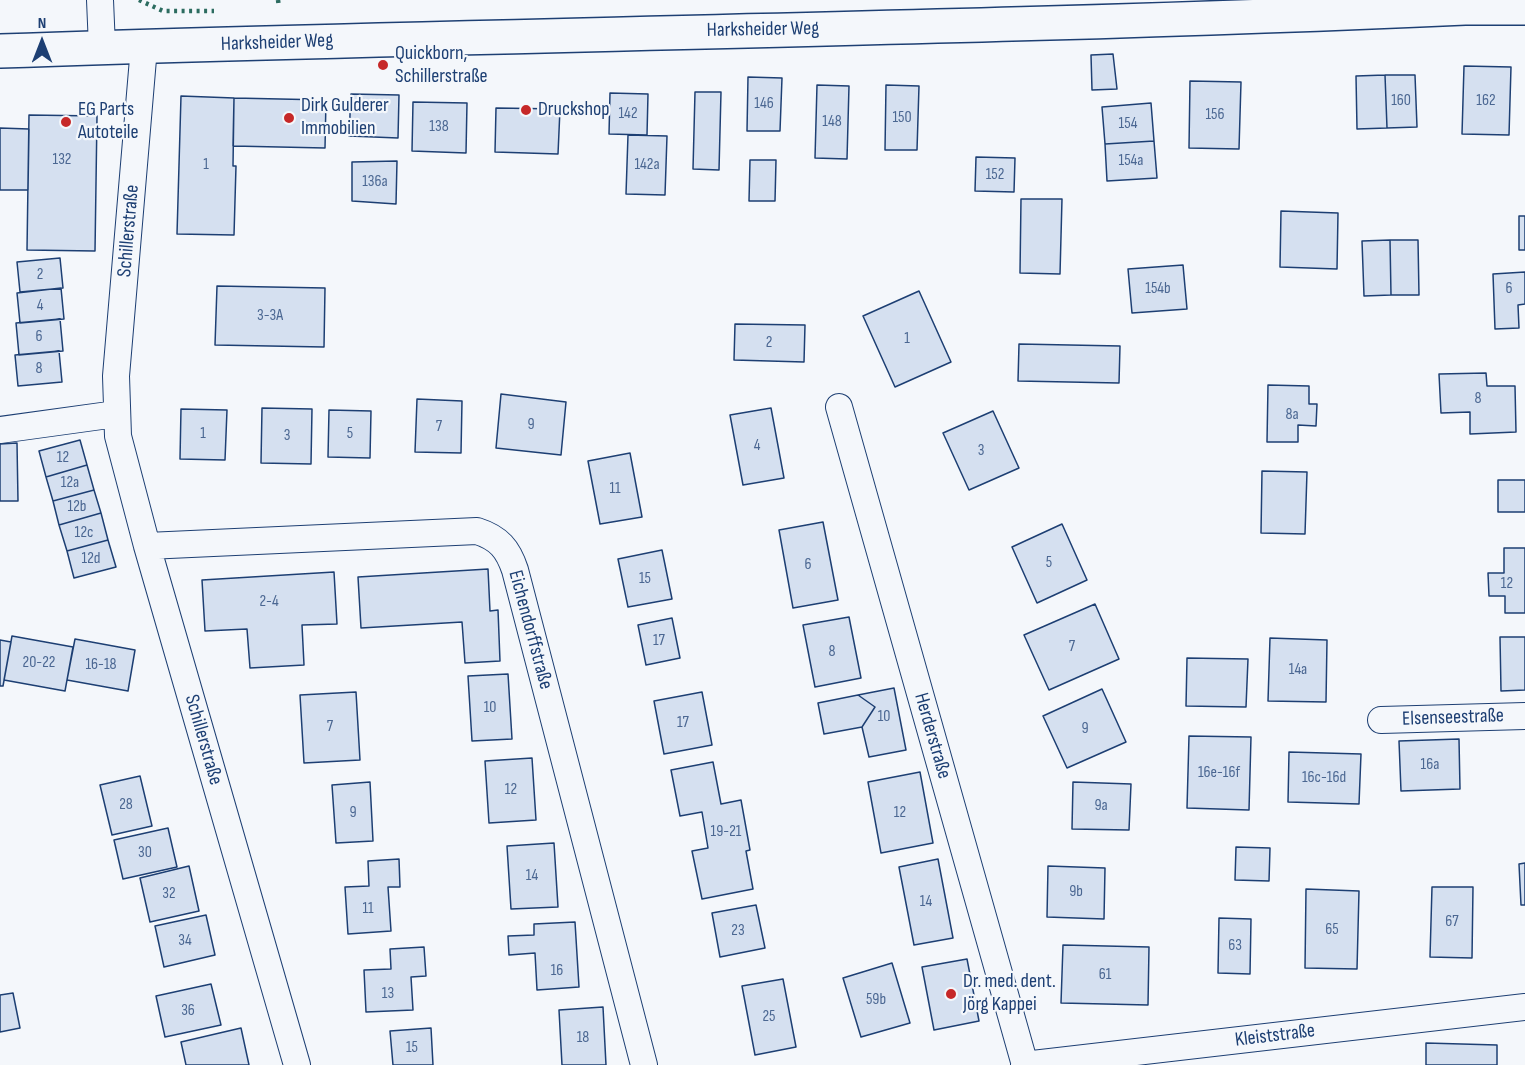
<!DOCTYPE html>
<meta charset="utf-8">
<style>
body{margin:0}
#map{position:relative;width:1525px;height:1065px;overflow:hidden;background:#f4f7fb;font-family:"Sofia Sans Condensed",sans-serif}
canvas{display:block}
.north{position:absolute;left:12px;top:12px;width:60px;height:60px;-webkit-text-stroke:4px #f4f7fb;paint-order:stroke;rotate:0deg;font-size:16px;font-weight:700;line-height:24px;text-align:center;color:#1d3f73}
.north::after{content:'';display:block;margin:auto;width:21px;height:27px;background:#1d3f73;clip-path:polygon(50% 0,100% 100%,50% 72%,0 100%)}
</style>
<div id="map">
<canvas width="1525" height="1065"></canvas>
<div class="north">N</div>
</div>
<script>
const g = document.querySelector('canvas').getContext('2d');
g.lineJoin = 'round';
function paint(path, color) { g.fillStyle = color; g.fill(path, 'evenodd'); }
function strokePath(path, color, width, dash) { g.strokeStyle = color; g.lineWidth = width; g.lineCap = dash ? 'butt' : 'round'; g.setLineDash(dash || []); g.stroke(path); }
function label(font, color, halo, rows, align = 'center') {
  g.font = font + ' "Sofia Sans Condensed",sans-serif'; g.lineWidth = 4.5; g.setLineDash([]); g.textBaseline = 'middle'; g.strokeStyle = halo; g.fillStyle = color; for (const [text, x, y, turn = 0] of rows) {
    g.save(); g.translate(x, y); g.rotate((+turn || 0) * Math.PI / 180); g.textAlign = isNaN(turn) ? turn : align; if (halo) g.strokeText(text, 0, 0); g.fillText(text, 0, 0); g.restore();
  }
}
const building = new Path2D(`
 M 1113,54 L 1117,89 L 1092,90 L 1091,55 Z
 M 1464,66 L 1511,67 L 1509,135 L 1462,134 Z
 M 1385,75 L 1387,128 L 1357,129 L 1356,76 Z
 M 1385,75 L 1415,75 L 1417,127 L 1387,128 Z
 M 748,77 L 782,78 L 780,131 L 747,131 Z
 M 1190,81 L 1241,82 L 1239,149 L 1189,148 Z
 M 817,85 L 849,86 L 847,159 L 815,158 Z
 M 886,85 L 919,86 L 917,150 L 885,150 Z
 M 695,92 L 721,92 L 719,170 L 693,169 Z
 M 610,93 L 648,94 L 647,135 L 609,134 Z
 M 351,94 L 399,95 L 398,138 L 349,136 Z
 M 181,96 L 234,98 L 233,166 L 236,166 L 234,235 L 177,234 Z
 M 234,98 L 326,100 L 325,148 L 233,146 Z
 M 413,102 L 467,103 L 466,153 L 412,151 Z
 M 1151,103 L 1154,141 L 1105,144 L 1102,107 Z
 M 496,108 L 560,109 L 558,154 L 495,152 Z
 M 29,115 L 97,116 L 95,251 L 27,250 Z
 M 0,128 L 29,129 L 28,190 L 0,190 Z
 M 628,135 L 667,136 L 665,195 L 626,194 Z
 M 1154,141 L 1157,178 L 1107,181 L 1105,144 Z
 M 976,157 L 1015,158 L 1014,192 L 975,191 Z
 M 750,160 L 776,160 L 775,201 L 749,201 Z
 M 397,161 L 396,204 L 352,201 L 352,162 Z
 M 1021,199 L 1062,199 L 1060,274 L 1020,273 Z
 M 1281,211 L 1338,213 L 1337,269 L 1280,267 Z
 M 1519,216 L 1525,216 L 1525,250 L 1519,250 Z
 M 1390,240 L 1418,240 L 1419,295 L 1391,295 Z
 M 1390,240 L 1391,295 L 1364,296 L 1362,241 Z
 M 60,258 L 63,288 L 20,292 L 17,262 Z
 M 1183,265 L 1187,309 L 1132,313 L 1128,269 Z
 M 1525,272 L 1525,304 L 1518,305 L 1519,328 L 1495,329 L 1493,274 Z
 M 217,286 L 325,288 L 324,347 L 215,345 Z
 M 61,288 L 64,319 L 20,323 L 17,293 Z
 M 919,291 L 951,362 L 895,387 L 863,316 Z
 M 60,319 L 63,351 L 19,355 L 16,323 Z
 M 735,324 L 805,325 L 804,362 L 734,360 Z
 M 1019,344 L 1120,346 L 1119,383 L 1018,381 Z
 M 59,351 L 62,382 L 18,386 L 15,355 Z
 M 1486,373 L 1487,386 L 1515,386 L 1516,432 L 1470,434 L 1470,412 L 1441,413 L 1439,374 Z
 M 1268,385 L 1309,386 L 1309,404 L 1317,404 L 1316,426 L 1298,425 L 1298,442 L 1267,442 Z
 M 501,394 L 566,402 L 561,455 L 496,448 Z
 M 417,399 L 462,401 L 461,453 L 415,452 Z
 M 262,408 L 312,409 L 311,464 L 261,463 Z
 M 771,408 L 784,478 L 743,485 L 730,415 Z
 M 181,409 L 227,410 L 225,460 L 180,459 Z
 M 329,410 L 371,411 L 370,458 L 328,457 Z
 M 993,411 L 1019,468 L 969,490 L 943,433 Z
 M 80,440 L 87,465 L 46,477 L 39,451 Z
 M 17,443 L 18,501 L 0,501 L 0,444 Z
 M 630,453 L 642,517 L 600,524 L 588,461 Z
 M 87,465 L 94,490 L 53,501 L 46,477 Z
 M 1262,471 L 1307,472 L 1305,534 L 1261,533 Z
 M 1498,480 L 1525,480 L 1525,512 L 1498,512 Z
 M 94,490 L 101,513 L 59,525 L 53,501 Z
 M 101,513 L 108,540 L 67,551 L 59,525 Z
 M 823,522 L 838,600 L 793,608 L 779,530 Z
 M 1062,524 L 1087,580 L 1037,603 L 1012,547 Z
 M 108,540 L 116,567 L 74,578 L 67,551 Z
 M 1504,548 L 1525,548 L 1525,613 L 1505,613 L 1505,596 L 1489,596 L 1488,573 L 1504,573 Z
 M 662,550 L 672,599 L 628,607 L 618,559 Z
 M 488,569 L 490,611 L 498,610 L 500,661 L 465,663 L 462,622 L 361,628 L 358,577 Z
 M 334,572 L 337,624 L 302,625 L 304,665 L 250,668 L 247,629 L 205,631 L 202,580 Z
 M 1095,604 L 1119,659 L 1049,690 L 1024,635 Z
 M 849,617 L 861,678 L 815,687 L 803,625 Z
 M 672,618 L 680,658 L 646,665 L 638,625 Z
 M 12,636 L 73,647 L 65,691 L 4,680 Z
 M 1500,637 L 1525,637 L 1525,690 L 1501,691 Z
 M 1270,638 L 1327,640 L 1326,702 L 1268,701 Z
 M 75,639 L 135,650 L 128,691 L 67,680 Z
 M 0,640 L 11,642 L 3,686 L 0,686 Z
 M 1187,658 L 1248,659 L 1246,707 L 1186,706 Z
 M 508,674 L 512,739 L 472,741 L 468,676 Z
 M 894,688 L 906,750 L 869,757 L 862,727 L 875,707 L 858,695 Z
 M 1102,689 L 1126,742 L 1067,768 L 1043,716 Z
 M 356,692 L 360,760 L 304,763 L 300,695 Z
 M 702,692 L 712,745 L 664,754 L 654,701 Z
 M 858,695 L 875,707 L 862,727 L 824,734 L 818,703 Z
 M 1189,736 L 1251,737 L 1249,810 L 1187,808 Z
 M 1459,739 L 1460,789 L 1401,791 L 1399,741 Z
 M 1289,752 L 1361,754 L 1359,804 L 1288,802 Z
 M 532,758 L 536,820 L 489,823 L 485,761 Z
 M 713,762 L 721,804 L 741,800 L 750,850 L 746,851 L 753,889 L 702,899 L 692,851 L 708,848 L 702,812 L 680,816 L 671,770 Z
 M 920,772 L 933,843 L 881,853 L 868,782 Z
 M 140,776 L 152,826 L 112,835 L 100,785 Z
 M 370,782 L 373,841 L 336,843 L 332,785 Z
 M 1073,782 L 1131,784 L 1129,830 L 1072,829 Z
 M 168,828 L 177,867 L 123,879 L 114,840 Z
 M 554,843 L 558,907 L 511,909 L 507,846 Z
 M 1236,847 L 1270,848 L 1269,881 L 1235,880 Z
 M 399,859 L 400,887 L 388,887 L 391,931 L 348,934 L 345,887 L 369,886 L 368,861 Z
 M 938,859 L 953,938 L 914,945 L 899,867 Z
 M 1525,863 L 1525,905 L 1521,905 L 1519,864 Z
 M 189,866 L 199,911 L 150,922 L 140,878 Z
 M 1048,866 L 1105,868 L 1104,919 L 1047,917 Z
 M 1432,887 L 1473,887 L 1472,958 L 1430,957 Z
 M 1306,889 L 1359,891 L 1357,969 L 1305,968 Z
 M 756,905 L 765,948 L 720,957 L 712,913 Z
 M 206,915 L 215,955 L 164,967 L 155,926 Z
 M 1219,918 L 1251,919 L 1250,974 L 1218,973 Z
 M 575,922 L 579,987 L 537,990 L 535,953 L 509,955 L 508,936 L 534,935 L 534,924 Z
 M 1063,945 L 1149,947 L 1148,1005 L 1061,1003 Z
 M 424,947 L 426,976 L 411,977 L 413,1010 L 366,1012 L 364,970 L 391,969 L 390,949 Z
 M 967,959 L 979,1021 L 934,1030 L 922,967 Z
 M 892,963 L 910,1023 L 861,1037 L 843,978 Z
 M 783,979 L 796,1047 L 755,1055 L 742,986 Z
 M 211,984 L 221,1025 L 165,1037 L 156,996 Z
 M 13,993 L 20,1028 L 0,1032 L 0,995 Z
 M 603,1007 L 606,1065 L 562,1065 L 559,1010 Z
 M 241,1028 L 249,1065 L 186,1065 L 181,1042 Z
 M 431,1028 L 433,1065 L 393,1065 L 390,1031 Z
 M 1426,1043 L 1497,1045 L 1497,1065 L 1426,1065 Z`);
paint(building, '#d5e0f0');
strokePath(building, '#1d3f73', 1.5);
const minor = new Path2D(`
 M 100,0 L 102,47
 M 144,47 L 116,376 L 118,436 L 147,546 L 297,1065
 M 839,407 L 1025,1065
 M 0,430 L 116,414
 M 147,546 L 477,531 C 499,538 508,549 515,570 L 644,1065
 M 1381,720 L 1525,716
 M 1024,1065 L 1525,1007`);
const secondary = new Path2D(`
 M 0,51 C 488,34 977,30 1465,8 L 1525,8`);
strokePath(minor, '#1d3f73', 28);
strokePath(secondary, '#1d3f73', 36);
strokePath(minor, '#f4f7fb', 26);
strokePath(secondary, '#f4f7fb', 33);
strokePath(new Path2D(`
 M 139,0 L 163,11 L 214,11
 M 278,0 L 279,7`), '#2c6c60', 4.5, [3, 4.5]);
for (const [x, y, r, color] of [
 [383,65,6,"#c62828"],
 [526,110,6,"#c62828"],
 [289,118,6,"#c62828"],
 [66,122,6,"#c62828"],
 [951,994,6,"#c62828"]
]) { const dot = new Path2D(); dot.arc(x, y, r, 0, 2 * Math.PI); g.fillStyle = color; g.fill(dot); strokePath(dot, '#f4f7fb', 2); }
label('16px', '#4b6792', null, [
 ["160",1401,101],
 ["162",1486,101],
 ["146",764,104],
 ["142",628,114],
 ["156",1215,115],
 ["150",902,118],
 ["148",832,122],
 ["154",1128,124],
 ["138",439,127],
 ["132",62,160],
 ["154a",1131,161],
 ["1",206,165],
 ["142a",647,165],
 ["152",995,175],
 ["136a",375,182],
 ["2",40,275],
 ["154b",1158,289],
 ["6",1509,289],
 ["4",40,306],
 ["3-3A",270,316],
 ["6",39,337],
 ["1",907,339],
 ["2",769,343],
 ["8",39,369],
 ["8",1478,399],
 ["8a",1292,415],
 ["9",531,425],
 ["7",439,427],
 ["1",203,434],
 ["5",350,434],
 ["3",287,436],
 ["4",757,446],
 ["3",981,451],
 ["12",63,458],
 ["12a",70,483],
 ["11",615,489],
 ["12b",77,507],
 ["12c",84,533],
 ["12d",91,559],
 ["5",1049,563],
 ["6",808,565],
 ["15",645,579],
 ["12",1507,584],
 ["2-4",269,602],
 ["17",659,641],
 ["7",1072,647],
 ["8",832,652],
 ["20-22",39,663],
 ["16-18",101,665],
 ["14a",1298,670],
 ["10",490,708],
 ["10",884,717],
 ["17",683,723],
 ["7",330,727],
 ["9",1085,729],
 ["16a",1430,765],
 ["16e-16f",1219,773],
 ["16c-16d",1324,778],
 ["12",511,790],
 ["28",126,805],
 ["9a",1101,806],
 ["9",353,813],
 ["12",900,813],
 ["19-21",726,832],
 ["30",145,853],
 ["14",532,876],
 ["9b",1076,892],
 ["32",169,894],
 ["14",926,902],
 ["11",368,909],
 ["67",1452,922],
 ["65",1332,930],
 ["23",738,931],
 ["34",185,941],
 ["63",1235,946],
 ["16",557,971],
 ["61",1105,975],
 ["13",388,994],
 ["59b",876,1000],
 ["36",188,1011],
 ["25",769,1017],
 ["18",583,1038],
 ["15",412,1048]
]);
label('20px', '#1d3f73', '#f4f7fb', [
 ["Harksheider Weg",763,30,-1],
 ["Harksheider Weg",277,43,-2],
 ["Schillerstraße",129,231,-85],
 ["Eichendorffstraße",530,630,75],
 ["Elsenseestraße",1453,718,-2],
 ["Herderstraße",932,736,74],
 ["Schillerstraße",203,740,74],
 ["Kleiststraße",1275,1036,-7]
]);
label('20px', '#1d3f73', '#f4f7fb', [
 ["Quickborn,",395,54],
 ["Schillerstraße",395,77],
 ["Dirk Gulderer",301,106],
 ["Immobilien",301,129],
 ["EG Parts",78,110],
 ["Autoteile",78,133],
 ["Druckshop",538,110],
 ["Dr. med. dent.",963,982],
 ["Jörg Kappei",963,1005]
], 'left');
</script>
